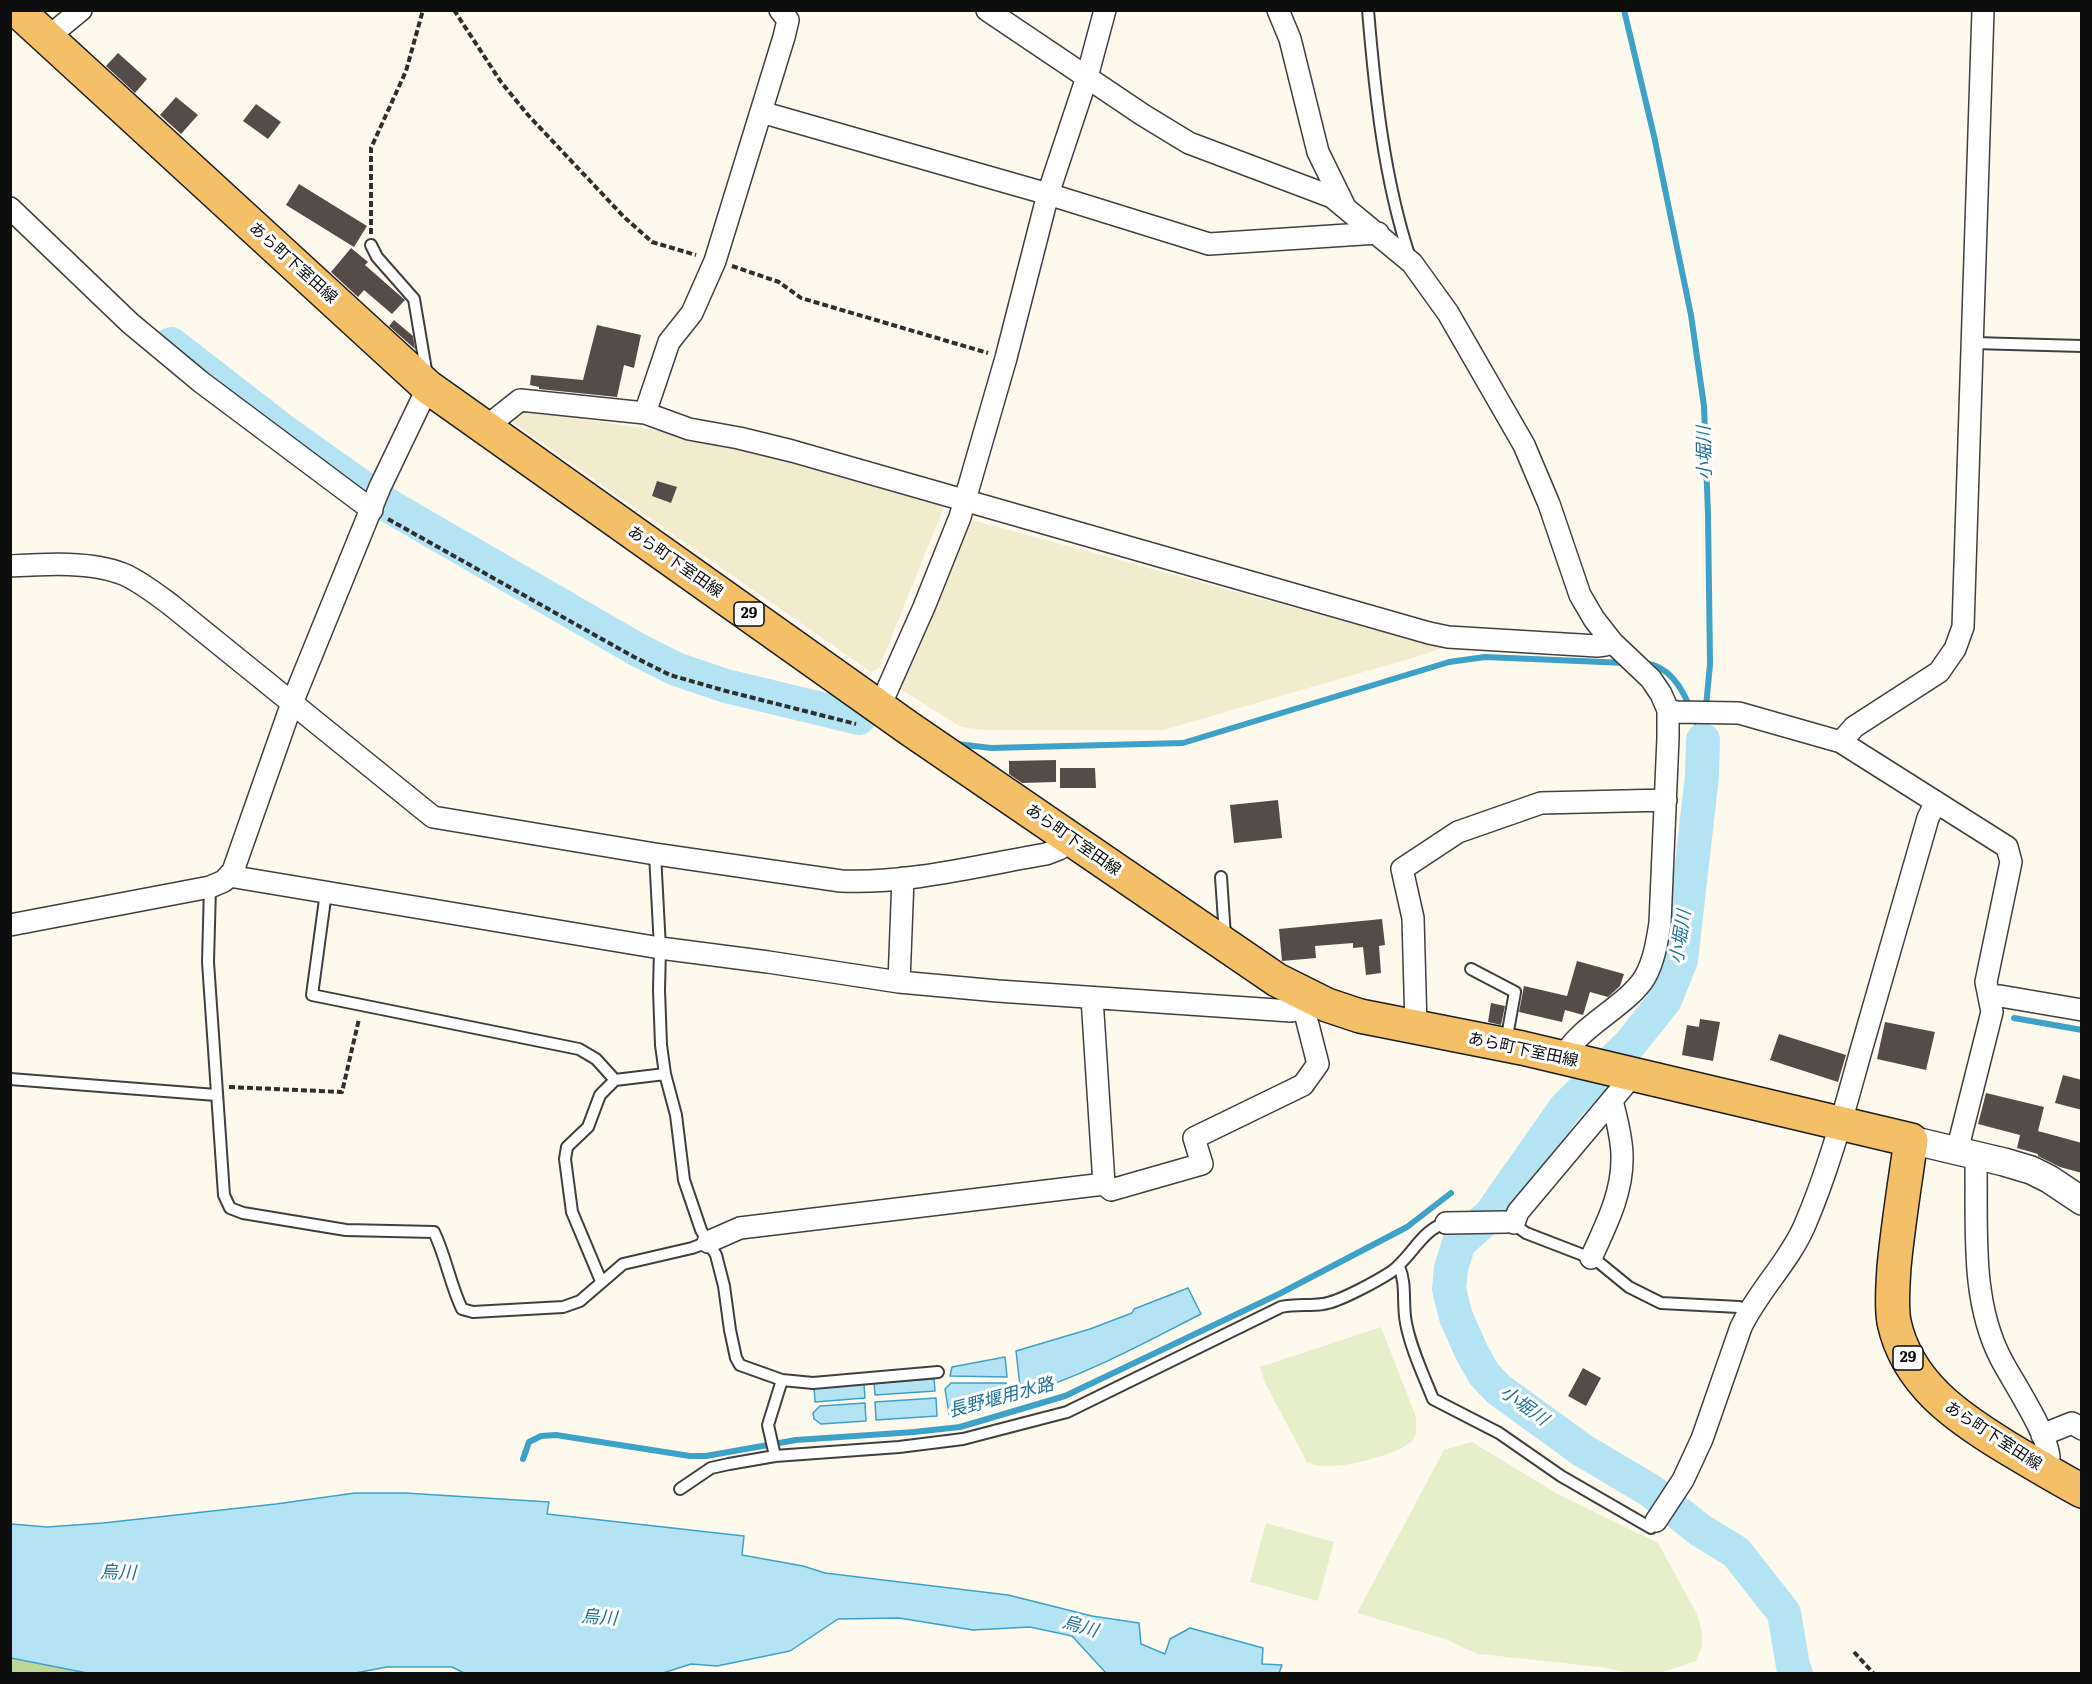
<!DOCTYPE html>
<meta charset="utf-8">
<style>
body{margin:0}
#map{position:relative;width:2092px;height:1684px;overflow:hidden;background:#fef9ed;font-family:Literata,serif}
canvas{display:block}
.frame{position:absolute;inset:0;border:12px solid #0d0d0d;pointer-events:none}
</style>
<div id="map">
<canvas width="2092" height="1684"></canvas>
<div class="frame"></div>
</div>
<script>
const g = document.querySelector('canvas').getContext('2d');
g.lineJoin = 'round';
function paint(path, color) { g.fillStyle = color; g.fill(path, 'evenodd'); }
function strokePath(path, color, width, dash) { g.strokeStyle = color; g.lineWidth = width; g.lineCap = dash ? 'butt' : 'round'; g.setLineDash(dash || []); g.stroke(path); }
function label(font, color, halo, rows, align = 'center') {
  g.font = font + ' Literata,"Noto Sans JP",serif'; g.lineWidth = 6; g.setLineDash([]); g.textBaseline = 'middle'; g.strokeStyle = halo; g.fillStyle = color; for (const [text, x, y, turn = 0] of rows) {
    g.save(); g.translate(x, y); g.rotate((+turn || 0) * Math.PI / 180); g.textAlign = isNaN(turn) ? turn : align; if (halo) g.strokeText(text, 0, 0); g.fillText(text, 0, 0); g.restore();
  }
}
paint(new Path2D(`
 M 521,409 L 665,432 L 758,454 L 944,507 L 879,668 L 871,672 L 512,422 Z
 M 972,520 L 1442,648 L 1419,656 L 1163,730 L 985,730 L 961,727 L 897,687 Z`), '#f3ebce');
paint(new Path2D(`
 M 10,1658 L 92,1673 L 11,1673 Z`), '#bcd798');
paint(new Path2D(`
 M 1381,1327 L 1416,1417 C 1416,1426 1418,1436 1410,1443 C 1394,1455 1341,1469 1321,1466 C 1316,1466 1312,1463 1307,1462 L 1265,1383 L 1260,1367 Z
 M 1472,1442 L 1556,1493 L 1658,1543 L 1697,1614 L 1702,1633 L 1702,1646 L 1696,1661 L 1660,1673 L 1636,1674 L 1601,1667 L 1479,1654 L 1466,1649 L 1448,1640 L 1357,1613 L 1444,1450 Z
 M 1266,1523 L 1334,1542 L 1318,1601 L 1250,1582 Z`), '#e6efca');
const water = new Path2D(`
 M 1188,1288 L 1201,1314 C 1142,1344 1084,1376 1021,1395 L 1016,1351 L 1090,1329 L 1132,1313 L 1134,1309 Z
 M 1005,1357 L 1007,1377 L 950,1376 L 952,1367 Z
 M 934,1379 L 935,1391 L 875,1395 L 874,1383 Z
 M 951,1383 L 1006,1383 L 1008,1395 L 1002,1401 L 949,1414 L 945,1389 Z
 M 864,1384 L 865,1398 L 815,1402 L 814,1387 Z
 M 936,1398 L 937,1416 L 876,1420 L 875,1402 Z
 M 865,1403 L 866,1421 L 821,1424 L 814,1419 L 813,1413 L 820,1406 Z
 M 355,1493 L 405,1493 L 549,1502 L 547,1514 L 744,1536 L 742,1555 L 803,1566 L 825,1573 L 1008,1595 L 1092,1616 L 1139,1623 L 1141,1644 L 1165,1654 L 1170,1639 L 1190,1628 L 1263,1648 L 1262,1664 L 1282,1665 L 1279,1673 L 1106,1673 L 1072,1636 L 1030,1627 L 973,1630 L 899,1618 L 838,1619 L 790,1651 L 717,1666 L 691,1664 L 660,1674 L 466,1674 L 452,1667 L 387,1667 L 350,1674 L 92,1674 L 11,1658 L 11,1524 L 47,1527 L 103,1523 L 276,1504 Z`);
paint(water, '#b4e3f3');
strokePath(water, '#3ea1c7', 1.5);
strokePath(new Path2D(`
 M 1624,10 L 1654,136 L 1691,315 L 1704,406 L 1708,514 L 1710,664 L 1703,739
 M 1642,663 C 1680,665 1691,711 1703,740
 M 957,744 L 991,748 L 1183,743 L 1449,662 L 1485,657 L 1626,663
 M 2014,1018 L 2082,1030
 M 523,1459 L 529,1442 L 541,1436 L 556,1435 L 690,1456 L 706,1456 L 796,1440 L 914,1432 L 960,1427 L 1065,1396 L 1279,1294 L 1407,1227 L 1451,1193`), '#3ea1c7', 6);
strokePath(new Path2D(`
 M 171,344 L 282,430 L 389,506 L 638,650 L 676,669 L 726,686 L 859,718
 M 1703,740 L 1702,776 L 1681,960 L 1665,1000 L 1630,1044 L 1566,1107 L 1491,1214 L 1459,1243 L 1451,1268 L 1449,1289 L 1456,1317 L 1472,1353 L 1484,1374 L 1498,1389 L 1582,1450 L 1651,1491 L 1700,1530 L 1736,1552 L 1784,1613 L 1793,1666 L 1796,1674`), '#b4e3f3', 34);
paint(new Path2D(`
 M 118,53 L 147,79 L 135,93 L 106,66 Z
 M 176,97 L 198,115 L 181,134 L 160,115 Z
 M 256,104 L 281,122 L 268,139 L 243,121 Z
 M 299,184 L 367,226 L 354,247 L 286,205 Z
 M 351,248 L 368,262 L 365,265 L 405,300 L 392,314 L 364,290 L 358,297 L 331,272 Z
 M 394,320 L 413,336 L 415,349 L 389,326 Z
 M 597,325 L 641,335 L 634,368 L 624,365 L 617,397 L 539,389 L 539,387 L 530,385 L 531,375 L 583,380 Z
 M 657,481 L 677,487 L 671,503 L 652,496 Z
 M 1056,760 L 1056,782 L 1022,783 L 1009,774 L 1009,761 Z
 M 1060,768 L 1095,768 L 1096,788 L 1060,788 Z
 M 1278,800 L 1282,838 L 1234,843 L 1230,805 Z
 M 1382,919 L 1385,945 L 1379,946 L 1381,973 L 1366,975 L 1363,947 L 1353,948 L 1353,943 L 1315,946 L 1316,958 L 1282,961 L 1279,929 Z
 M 1577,961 L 1624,974 L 1620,986 L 1608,997 L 1590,992 L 1583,1015 L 1565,1010 L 1562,1022 L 1519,1012 L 1524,986 L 1567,996 Z
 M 1491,1003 L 1505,1006 L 1501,1025 L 1488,1022 Z
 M 1700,1019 L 1720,1022 L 1713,1061 L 1682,1055 L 1687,1025 L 1699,1027 Z
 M 1885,1022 L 1935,1032 L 1926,1070 L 1877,1059 Z
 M 1779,1034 L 1846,1055 L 1838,1082 L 1770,1060 Z
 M 2063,1075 L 2082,1080 L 2082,1110 L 2055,1103 Z
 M 1986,1093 L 2044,1107 L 2038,1131 L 2082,1143 L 2082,1173 L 2060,1167 L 2038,1156 L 2038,1154 L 2017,1148 L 2020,1135 L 1978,1124 Z
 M 1583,1368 L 1601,1378 L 1586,1406 L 1568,1396 Z`), '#554c49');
const service = new Path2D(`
 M 1368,10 C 1375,94 1384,179 1410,258
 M 371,245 L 377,257 L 414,299 L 427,376
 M 1974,343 L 2082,346
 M 655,854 L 660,948 L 659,990 L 661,1045 L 665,1074 L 676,1115 L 684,1180 L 701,1230 L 716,1255 L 724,1286 L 730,1330 L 736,1358 L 740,1365 L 782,1380 L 813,1383 L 938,1372
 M 1221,877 L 1225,936
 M 210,887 L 208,962 L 224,1195 L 230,1208 L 243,1213 L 346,1230 L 434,1232 C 446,1257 450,1284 462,1309 L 473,1312 L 563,1307 L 580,1301 L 623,1264 L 692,1248 L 708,1242
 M 326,892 L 312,995 L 579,1049 L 596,1059 L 615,1080 L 665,1074
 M 1471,969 L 1515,992 L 1506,1042
 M 10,1079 L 216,1095
 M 1512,1223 L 1526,1233 L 1596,1260 L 1629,1287 L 1661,1303 L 1739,1307 L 1749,1310
 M 1399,1267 C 1407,1284 1402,1304 1406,1323 C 1411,1349 1423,1374 1433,1399 L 1499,1433 L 1561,1476 L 1651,1528 L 1655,1522
 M 601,1281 L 572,1212 L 565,1159 L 567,1147 L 588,1127 L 600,1095 L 615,1080
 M 775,1456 L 768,1425 L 782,1380
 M 680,1489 L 711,1468 L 729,1464 L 775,1456 L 899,1447 L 963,1439 L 1067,1412 L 1281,1307 C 1295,1304 1309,1306 1323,1304 C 1339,1302 1377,1281 1391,1272 C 1411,1258 1422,1229 1446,1223`);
const minor = new Path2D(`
 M 987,10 L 1143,115 L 1189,143 L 1332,197 L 1412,263 L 1448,313 L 1524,445 L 1549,504 L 1580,595 L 1594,619 L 1612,642 L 1651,679 L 1661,694 L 1668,710 L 1668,738 L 1660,923 C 1657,942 1654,961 1645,977 C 1632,999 1599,1017 1580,1036 C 1573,1042 1568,1050 1562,1057
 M 1278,10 L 1290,39 L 1318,152 L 1344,205
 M 47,38 L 81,10
 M 761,112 L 1048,194 L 1209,244 L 1378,233
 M 10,208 L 130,323 L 201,382 L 372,510
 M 645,413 L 669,342 L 692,313 L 715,261 L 784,37 L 788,20 L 780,10
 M 489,431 L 496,419 L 520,400 L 645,413 L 689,429 L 739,438 L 792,451 L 1429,633 L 1448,637 L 1597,646 L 1605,645 L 1612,642
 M 10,566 C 45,564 91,561 123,574 C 140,581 156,594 171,605 L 433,817 L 655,854 L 841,881 C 908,884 981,865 1046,854 L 1059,849 L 1072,840
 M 880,706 L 924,607 L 960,517 L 1006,358 L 1048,194 L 1087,77 L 1105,10
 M 1668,710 L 1676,712 L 1739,713 L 1841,742 L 2007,847 L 2011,862 L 1986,982 L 1992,1012 L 1957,1151
 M 1841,742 L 1854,727 L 1939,672 L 1955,649 L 1963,627 L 1983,10
 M 229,876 L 660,948 L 768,962 L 899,982 L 998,991 L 1291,1011 L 1327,1005
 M 10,925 L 210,887 L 224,881 L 233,871 L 292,703 L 380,487 L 428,387
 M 899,982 L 903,878
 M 1991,1001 L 2000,996 L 2082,1010
 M 1416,1027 L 1413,918 L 1402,869 L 1458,832 L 1541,803 L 1666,800
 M 1978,1156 L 1976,1169 C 1977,1232 1971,1301 2001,1359 C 2013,1382 2048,1434 2049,1458 C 2049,1462 2047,1467 2047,1471
 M 1104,1184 L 1111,1190 L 1202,1164 L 1194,1138 L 1303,1085 L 1318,1064 L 1304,1009
 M 1446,1223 L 1506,1222
 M 1514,1223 L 1518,1212 L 1633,1075
 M 708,1242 L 740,1228 L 1104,1184 L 1092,998
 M 1591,1258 C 1606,1225 1623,1193 1622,1156 C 1622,1137 1616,1118 1612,1100
 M 2042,1435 L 2072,1423 L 2082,1429
 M 1656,1521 L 1683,1480 L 1702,1439 L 1741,1327 C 1758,1291 1788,1263 1804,1227 C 1828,1172 1844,1112 1860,1054 C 1883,975 1905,897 1928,818 L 1936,802`);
const tertiary = new Path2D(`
 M 1911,1140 L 2004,1162 L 2031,1170 L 2049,1179 L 2082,1201`);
const primary = new Path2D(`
 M 17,10 L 428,387 L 910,729 L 1277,980 L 1327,1005 L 1360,1016 L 1522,1048 L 1911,1140 C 1905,1182 1898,1225 1894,1267 C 1893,1285 1891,1305 1894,1322 C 1907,1383 1957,1417 2006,1447 C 2031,1462 2056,1477 2082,1491`);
strokePath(service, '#404040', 14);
strokePath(minor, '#404040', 24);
strokePath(tertiary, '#404040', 30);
strokePath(primary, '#1e1e1e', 36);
strokePath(new Path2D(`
 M 454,10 L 501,82 L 528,115 L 624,217 L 652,242 L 696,255
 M 371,234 L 371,148 L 406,71 L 423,10
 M 732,266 L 779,282 L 801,298 L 988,353
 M 388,519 L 634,657 L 670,675 L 726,691 L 856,724
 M 229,1087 L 342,1092 L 359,1019
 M 1854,1652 L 1874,1674`), '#2f2f2f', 4, [6, 3]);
strokePath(service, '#fff', 10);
strokePath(minor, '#fff', 21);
strokePath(tertiary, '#fff', 27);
strokePath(primary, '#f3c068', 33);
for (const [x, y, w] of [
 [749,614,30],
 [1908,1358,30]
]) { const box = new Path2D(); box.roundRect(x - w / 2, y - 12, w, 24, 4.5); g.fillStyle = '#fff'; g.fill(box); strokePath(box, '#0d0d0d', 1.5); }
label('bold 15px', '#0d0d0d', null, [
 ["29",749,614],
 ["29",1908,1358]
]);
label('16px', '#0d0d0d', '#fff', [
 ["あら町下室田線",293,263,42],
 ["あら町下室田線",675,562,35],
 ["あら町下室田線",1073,840,35],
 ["あら町下室田線",1523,1050,12],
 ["あら町下室田線",1993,1436,33]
]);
label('italic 18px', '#1b7199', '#fff', [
 ["小堀川",1705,453,-91],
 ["小堀川",1681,937,-81],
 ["長野堰用水路",1001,1398,-15],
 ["小堀川",1524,1406,36],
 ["烏川",118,1573,2],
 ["烏川",599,1618,4],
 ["烏川",1080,1627,16]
]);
</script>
